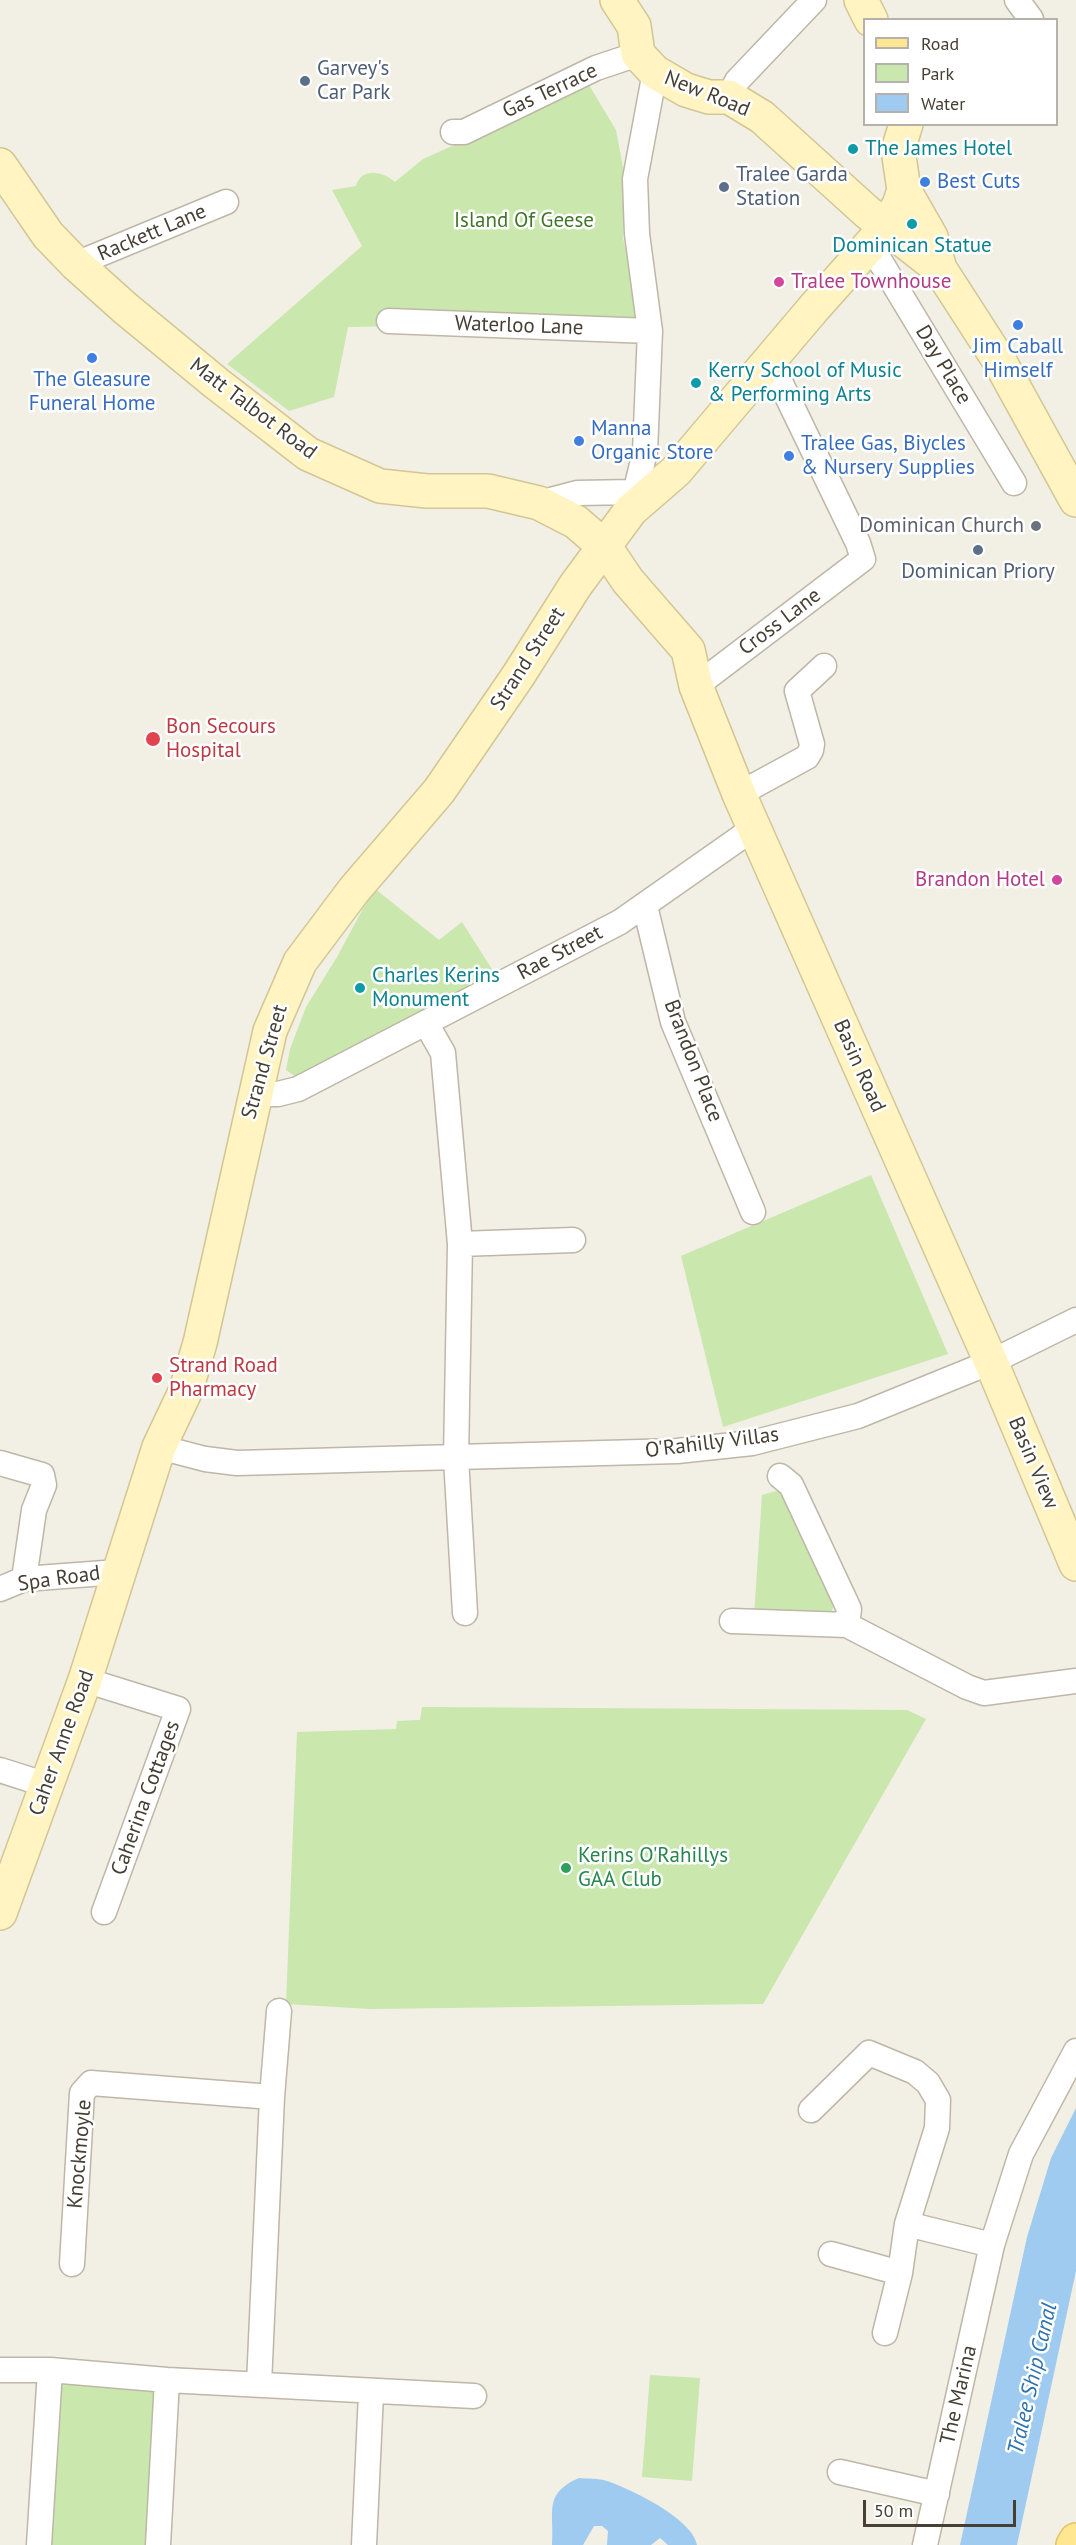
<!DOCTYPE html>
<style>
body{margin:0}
#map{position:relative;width:1076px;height:2545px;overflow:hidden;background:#f2efe5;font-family:"PT Sans",sans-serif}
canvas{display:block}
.legend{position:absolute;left:863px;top:18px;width:195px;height:108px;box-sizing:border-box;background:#fff;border:2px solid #b5b2ae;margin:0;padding:8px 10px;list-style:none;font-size:18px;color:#453f34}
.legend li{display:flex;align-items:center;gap:12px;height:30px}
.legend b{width:30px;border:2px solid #b5b2ae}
.scale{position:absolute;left:863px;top:2500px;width:153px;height:27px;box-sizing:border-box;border:3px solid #453f34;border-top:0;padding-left:8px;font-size:18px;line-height:21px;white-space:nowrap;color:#453f34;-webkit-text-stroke:4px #fff;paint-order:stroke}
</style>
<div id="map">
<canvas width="1076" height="2545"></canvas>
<ul class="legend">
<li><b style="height:8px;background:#ffe691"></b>Road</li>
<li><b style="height:16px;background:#cae7ad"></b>Park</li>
<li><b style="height:16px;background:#a0cbf0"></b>Water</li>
</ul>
<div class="scale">50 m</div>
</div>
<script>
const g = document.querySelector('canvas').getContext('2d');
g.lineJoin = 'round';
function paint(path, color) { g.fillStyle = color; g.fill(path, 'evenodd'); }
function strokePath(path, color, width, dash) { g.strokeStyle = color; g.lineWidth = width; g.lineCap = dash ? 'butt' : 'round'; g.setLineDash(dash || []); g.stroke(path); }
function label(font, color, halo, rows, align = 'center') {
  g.font = font + ' "PT Sans",sans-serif'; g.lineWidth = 5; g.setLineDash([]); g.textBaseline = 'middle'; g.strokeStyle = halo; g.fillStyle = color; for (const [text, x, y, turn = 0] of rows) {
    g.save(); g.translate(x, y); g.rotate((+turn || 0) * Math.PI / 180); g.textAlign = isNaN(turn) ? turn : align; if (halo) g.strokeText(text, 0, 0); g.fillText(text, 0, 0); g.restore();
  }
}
paint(new Path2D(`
 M 589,85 L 616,130 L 625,178 L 623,238 L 642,322 L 348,327 L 334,397 L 289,411 L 227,364 L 362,246 L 332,190 L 356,186 C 361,167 383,171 395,182 L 423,159 Z
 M 374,888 L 439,940 L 462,922 L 497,977 L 299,1079 L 286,1070 L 290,1049 L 306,1007 L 337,957 Z
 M 871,1175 L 948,1354 L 723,1427 L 681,1256 Z
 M 776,1491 L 785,1493 L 833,1605 L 832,1614 L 754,1616 L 762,1495 Z
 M 422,1707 L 907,1710 L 926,1719 L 763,2004 L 370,2009 L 286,2004 L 297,1732 L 396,1729 L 397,1721 L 420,1720 Z
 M 650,2375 L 700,2378 L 692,2481 L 642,2477 Z
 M 68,2382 L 158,2386 L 148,2545 L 47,2545 L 59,2391 L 63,2384 Z`), '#cae7ad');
paint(new Path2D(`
 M 1076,2108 L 1076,2271 L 1017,2545 L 960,2545 L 1027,2237 L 1051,2158 Z
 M 579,2478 C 588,2479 598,2478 607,2481 C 631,2489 693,2519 697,2545 L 668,2545 L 660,2538 L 651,2545 L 607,2545 L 608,2531 L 602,2526 L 594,2526 L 583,2545 L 552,2545 C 555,2513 542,2494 579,2478 Z`), '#a0cbf0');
const street = new Path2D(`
 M 1017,0 L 1031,19
 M 729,97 L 737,81 L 814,0
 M 453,132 L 464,132 L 596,68 L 638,54
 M 871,246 L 1014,483
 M 76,264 L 226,202
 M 389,321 L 650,331
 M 539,503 L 577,493 L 635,492
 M 631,510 L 645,452 L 650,331 L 637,234 L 635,179 L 655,72
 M 696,686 L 863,559 L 858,543 L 770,361
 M 739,794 L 807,757 L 811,750 L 812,744 L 797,691 L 824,666
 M 645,906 L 673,1022 L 753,1212
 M 426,1023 L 443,1053 L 460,1244 L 456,1458 L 465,1613
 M 254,1094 L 278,1094 L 298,1089 L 620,922 L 754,828
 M 460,1244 L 573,1240
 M 159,1447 L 205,1459 L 237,1463 L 677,1451 L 752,1443 L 858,1416 L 991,1362 L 1076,1320
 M 0,1463 L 42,1475 L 44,1485 L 34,1510 L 24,1579
 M 780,1476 L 791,1485 L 849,1609 L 847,1625
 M 0,1589 L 24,1579 L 118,1572
 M 732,1621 L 847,1625 L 967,1687 L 984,1693 L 1076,1681
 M 85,1680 L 178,1709 L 104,1912
 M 0,1770 L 47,1785
 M 811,2110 L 869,2053 L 915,2072 L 928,2083 L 938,2100 L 937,2128 L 907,2224 L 992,2245
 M 831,2254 L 900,2273
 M 72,2264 L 82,2093 L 91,2083 L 272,2097
 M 885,2333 L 900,2273 L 907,2224
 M 0,2370 L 50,2370 L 167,2380 L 474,2396
 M 259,2384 L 272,2097 L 279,2011
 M 840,2472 L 937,2494
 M 39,2545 L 50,2370
 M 158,2545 L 167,2380
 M 364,2545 L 371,2393
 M 925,2545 L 992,2245 L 1021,2154 L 1076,2051`);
const secondary = new Path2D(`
 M 617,0 L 634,26 L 638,54 L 655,72 L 686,90 L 709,97 L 729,97 L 762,117 L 867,212 L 940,269
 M 861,0 L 871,20
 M 0,165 L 48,235 L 76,264 L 125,308 L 216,383 L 308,454 L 380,486 L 427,491 L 488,491 L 539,503 L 576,522 L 605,547 L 628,581 L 688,650 L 696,686 L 739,794 L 991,1362 L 1076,1564
 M 904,190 L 931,237 L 940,269 L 1000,362 L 1076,500
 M 0,1913 L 85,1680 L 159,1447 L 186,1390 L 200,1343 L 270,1031 L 300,962 L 354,890 L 439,791 L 518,676 L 575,586 L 631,510 L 676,471 L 813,309 L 886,227 L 899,205 L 904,190 L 898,150 L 906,124`);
const primary = new Path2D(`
 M 1073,2545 L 1076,2540`);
strokePath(street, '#beb7a7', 27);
strokePath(secondary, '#d3c694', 36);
strokePath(primary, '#e4c461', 36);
strokePath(street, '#fff', 24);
strokePath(secondary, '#fff4c2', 33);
strokePath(primary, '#ffe691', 33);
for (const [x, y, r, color] of [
 [305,81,6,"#5c6f8a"],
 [853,149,6,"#0f9aa8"],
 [925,182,6,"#3f7fe0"],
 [724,187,6,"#5c6f8a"],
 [912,224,6,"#0f9aa8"],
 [779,282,6,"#d1479c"],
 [1018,325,6,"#3f7fe0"],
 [92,358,6,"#3f7fe0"],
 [696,383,6,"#0f9aa8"],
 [579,441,6,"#3f7fe0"],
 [789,456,6,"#3f7fe0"],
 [1036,526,6,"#6b7280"],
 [978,550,6,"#5c6f8a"],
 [153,739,8,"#e0444e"],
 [1057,880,6,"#d1479c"],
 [360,988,6,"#0f9aa8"],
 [157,1378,6,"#e0444e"],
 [566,1868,6,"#2e9e5b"]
]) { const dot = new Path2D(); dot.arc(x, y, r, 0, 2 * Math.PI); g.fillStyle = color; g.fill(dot); strokePath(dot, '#fff', 2); }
label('21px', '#4e5e75', '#fff', [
 ["Garvey's",317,69],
 ["Car Park",317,93],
 ["Tralee Garda",736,175],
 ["Station",736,199],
 ["Dominican Priory",978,572,"center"]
], 'left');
label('21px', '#453f34', '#fff', [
 ["Gas Terrace",550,91,-25],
 ["New Road",707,94,22],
 ["Rackett Lane",152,233,-23],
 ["Waterloo Lane",519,326,2],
 ["Day Place",943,365,59],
 ["Matt Talbot Road",253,409,37],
 ["Cross Lane",780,622,-37],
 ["Strand Street",528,659,-57],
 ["Rae Street",560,953,-28],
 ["Brandon Place",693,1061,69],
 ["Strand Street",265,1062,-74],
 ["Basin Road",859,1066,66],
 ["O'Rahilly Villas",712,1443,-7],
 ["Basin View",1033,1463,67],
 ["Spa Road",59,1579,-8],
 ["Caher Anne Road",62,1743,-70],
 ["Caherina Cottages",146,1798,-70],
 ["Knockmoyle",80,2154,-85],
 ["The Marina",959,2395,-77]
]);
label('21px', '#0d838f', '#fff', [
 ["The James Hotel",865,149],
 ["Dominican Statue",912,246,"center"],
 ["Kerry School of Music",708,371],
 ["& Performing Arts",708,395],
 ["Charles Kerins",372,976],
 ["Monument",372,1000]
], 'left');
label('21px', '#366cbe', '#fff', [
 ["Best Cuts",937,182],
 ["Jim Caball",1018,347,"center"],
 ["Himself",1018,371,"center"],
 ["The Gleasure",92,380,"center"],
 ["Funeral Home",92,404,"center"],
 ["Manna",591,429],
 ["Organic Store",591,453],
 ["Tralee Gas, Biycles",801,444],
 ["& Nursery Supplies",801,468]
], 'left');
label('21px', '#417628', '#fff', [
 ["Island Of Geese",524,221]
]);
label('21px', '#b23c85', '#fff', [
 ["Tralee Townhouse",791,282],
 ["Brandon Hotel",1045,880,"right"]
], 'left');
label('21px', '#5b616d', '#fff', [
 ["Dominican Church",1024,526]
], 'right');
label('21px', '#be3a42', '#fff', [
 ["Bon Secours",166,727],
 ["Hospital",166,751],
 ["Strand Road",169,1366],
 ["Pharmacy",169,1390]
], 'left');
label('21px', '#27864d', '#fff', [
 ["Kerins O'Rahillys",578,1856],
 ["GAA Club",578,1880]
], 'left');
label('italic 22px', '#2d72b1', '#fff', [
 ["Tralee Ship Canal",1033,2379,-77]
]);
</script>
